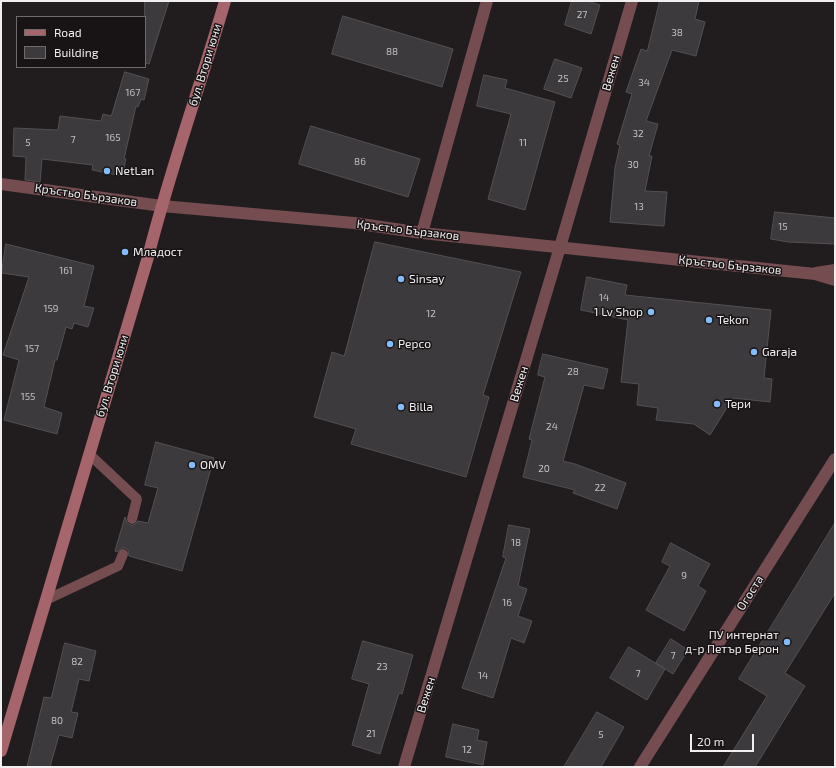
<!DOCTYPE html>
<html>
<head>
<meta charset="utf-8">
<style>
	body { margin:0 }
	#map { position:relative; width:836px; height:768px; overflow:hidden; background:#211d1f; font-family:"Exo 2",sans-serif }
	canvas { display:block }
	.frame { position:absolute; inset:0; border:2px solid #f1eeef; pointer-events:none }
	.legend { position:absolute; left:16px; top:16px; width:130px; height:52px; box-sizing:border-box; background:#181415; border:1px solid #6f6b6c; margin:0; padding:5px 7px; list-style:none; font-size:12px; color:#f1eeef }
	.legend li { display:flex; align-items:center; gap:8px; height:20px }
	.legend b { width:20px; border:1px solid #6f6b6c }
	.scale { position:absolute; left:690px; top:734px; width:64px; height:18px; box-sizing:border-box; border:2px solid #f1eeef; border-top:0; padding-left:5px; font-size:12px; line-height:14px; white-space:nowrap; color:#f1eeef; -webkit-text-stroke:3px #181415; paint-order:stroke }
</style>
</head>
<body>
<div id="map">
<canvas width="836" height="768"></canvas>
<div class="frame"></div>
<ul class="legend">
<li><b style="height:5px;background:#a6646b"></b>Road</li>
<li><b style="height:11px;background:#3d3a3d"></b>Building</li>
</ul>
<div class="scale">20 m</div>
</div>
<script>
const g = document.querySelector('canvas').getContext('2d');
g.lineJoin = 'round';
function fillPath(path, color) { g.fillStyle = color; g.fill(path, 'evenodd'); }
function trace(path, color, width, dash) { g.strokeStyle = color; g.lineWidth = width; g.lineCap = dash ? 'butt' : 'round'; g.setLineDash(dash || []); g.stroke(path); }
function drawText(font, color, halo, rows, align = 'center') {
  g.font = font + ' "Exo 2",sans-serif'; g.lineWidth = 3; g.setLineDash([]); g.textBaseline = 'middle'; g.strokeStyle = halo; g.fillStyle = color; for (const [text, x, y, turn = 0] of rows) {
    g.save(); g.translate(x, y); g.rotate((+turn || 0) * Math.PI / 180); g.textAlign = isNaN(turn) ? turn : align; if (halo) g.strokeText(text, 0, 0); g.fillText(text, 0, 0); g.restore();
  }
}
const building = new Path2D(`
	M145 1H169L149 64 145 63Z
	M572 1H587L600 5 591 34 565 25Z
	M660 1H699L695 19 705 22 696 56 672 50 646 121 658 124 649 156H652L645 191 667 192 664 226 610 222 615 168 620 145 617 144 632 94 626 92 641 49 647 51Z
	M343 16 453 49 442 87 332 54Z
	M555 59 582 68 571 98 544 89Z
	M125 72 149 79 144 100 141 99 138 107 136 106 124 159H126L122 176 92 170 93 165 42 159 40 182 25 180 26 157 13 156 14 128 58 130 60 116 101 121 103 114 111 116Z
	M484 75 507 80 505 88 555 102 525 210 488 199 511 114 477 106Z
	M311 126 420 159 408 197 299 164Z
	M775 212 835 218V244L788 242 771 239Z
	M375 242 521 272 483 395 489 397 466 477 351 444 356 429 314 417 332 352 344 356Z
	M6 244 94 266 84 306 94 308 88 327 74 323 72 329 66 327 57 360H55L44 407 62 413 57 434 4 420 19 360 3 355 29 277 2 273Z
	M587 277 627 285 625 295 771 310 764 378 772 379 770 402 733 398 710 435 694 424 656 420 658 408 637 405 639 384 621 382 628 320 581 310Z
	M543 354 608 369 603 389 584 385 563 461 575 464 626 483 617 509 573 493 575 490 523 477 532 440 529 439 545 377 538 375Z
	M156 442 214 458 182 571 129 556 128 550 125 548H122L117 552 115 551 125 517 127 523 130 525H134L138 521 148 523 158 488 145 485Z
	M835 523V593L785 673 805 686 755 767H723L767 696 739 679Z
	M509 525 530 529 518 586 527 589 518 616 532 621 524 643 511 638 493 698 462 688 506 558 503 557Z
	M671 543 710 564 698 586 706 591 684 631 646 610 670 566 662 562Z
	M671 639 688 650 673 674 656 663Z
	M363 641 413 655 402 694 399 693 380 754 352 745 369 684 352 679Z
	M65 643 96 651 89 681 79 679 71 712 78 713 72 738 59 735 50 767H27L44 697 51 698Z
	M629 647 665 669 647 700 610 678Z
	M597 712 624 727 601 767H564Z
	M453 724 479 730 477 740 487 742 483 765 446 757Z`);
fillPath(building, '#3d3a3d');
trace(building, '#535053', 1);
trace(new Path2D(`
	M89 454 137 499 132 519
	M46 600 118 566 123 554`), '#754c50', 10);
trace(new Path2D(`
	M1 184 162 206 354 223 422 233 815 274 835 280
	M422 233 487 1
	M816 273 835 270
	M404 767 560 247 632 1
	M640 767 835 459`), '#754c50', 12);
trace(new Path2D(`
	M1 751 148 257C170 170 200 87 225 1`), '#a6646b', 12);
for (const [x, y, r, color] of [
	[107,171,4,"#83bcfb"],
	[125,252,4,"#83bcfb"],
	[401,279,4,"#83bcfb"],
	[651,312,4,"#83bcfb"],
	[709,320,4,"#83bcfb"],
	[390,344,4,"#83bcfb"],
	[754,352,4,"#83bcfb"],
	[717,404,4,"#83bcfb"],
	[401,407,4,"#83bcfb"],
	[192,465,4,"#83bcfb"],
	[787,642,4,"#83bcfb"]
]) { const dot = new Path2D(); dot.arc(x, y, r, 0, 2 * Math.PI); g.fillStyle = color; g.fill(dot); trace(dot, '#181415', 1.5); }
drawText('10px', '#c4c1c2', null, [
	["27",582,15],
	["38",677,33],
	["88",392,52],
	["25",563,79],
	["34",644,83],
	["167",133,93],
	["32",638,134],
	["165",113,138],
	["7",73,140],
	["5",28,143],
	["11",523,143],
	["86",360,162],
	["30",633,165],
	["13",639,207],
	["15",783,227],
	["161",66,271],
	["14",604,298],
	["159",51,309],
	["12",431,314],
	["157",32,349],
	["28",573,372],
	["155",28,397],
	["24",552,427],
	["20",544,469],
	["22",600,488],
	["18",516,543],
	["9",684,576],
	["16",507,603],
	["7",673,656],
	["82",77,662],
	["23",382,667],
	["7",638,674],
	["14",483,676],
	["80",57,721],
	["21",371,734],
	["5",601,735],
	["12",467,750]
]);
drawText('12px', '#f1eeef', '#181415', [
	["бул. Втори юни",205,65,-73],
	["Вежен",611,73,-74],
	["Кръстьо Бързаков",86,195,8],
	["Кръстьо Бързаков",408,230,7],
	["Кръстьо Бързаков",730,265,6],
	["бул. Втори юни",112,376,-73],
	["Вежен",519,384,-73],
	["Огоста",750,593,-58],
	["Вежен",426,695,-73]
]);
drawText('12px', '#f1eeef', '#181415', [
	["NetLan",115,171],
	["Младост",133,252],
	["Sinsay",409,279],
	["1 Lv Shop",643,312,"right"],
	["Tekon",717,320],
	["Pepco",398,344],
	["Garaja",762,352],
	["Тери",725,404],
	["Billa",409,407],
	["OMV",200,465],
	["ПУ интернат",779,635,"right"],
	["д-р Петър Берон",779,649,"right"]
], 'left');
</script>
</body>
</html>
